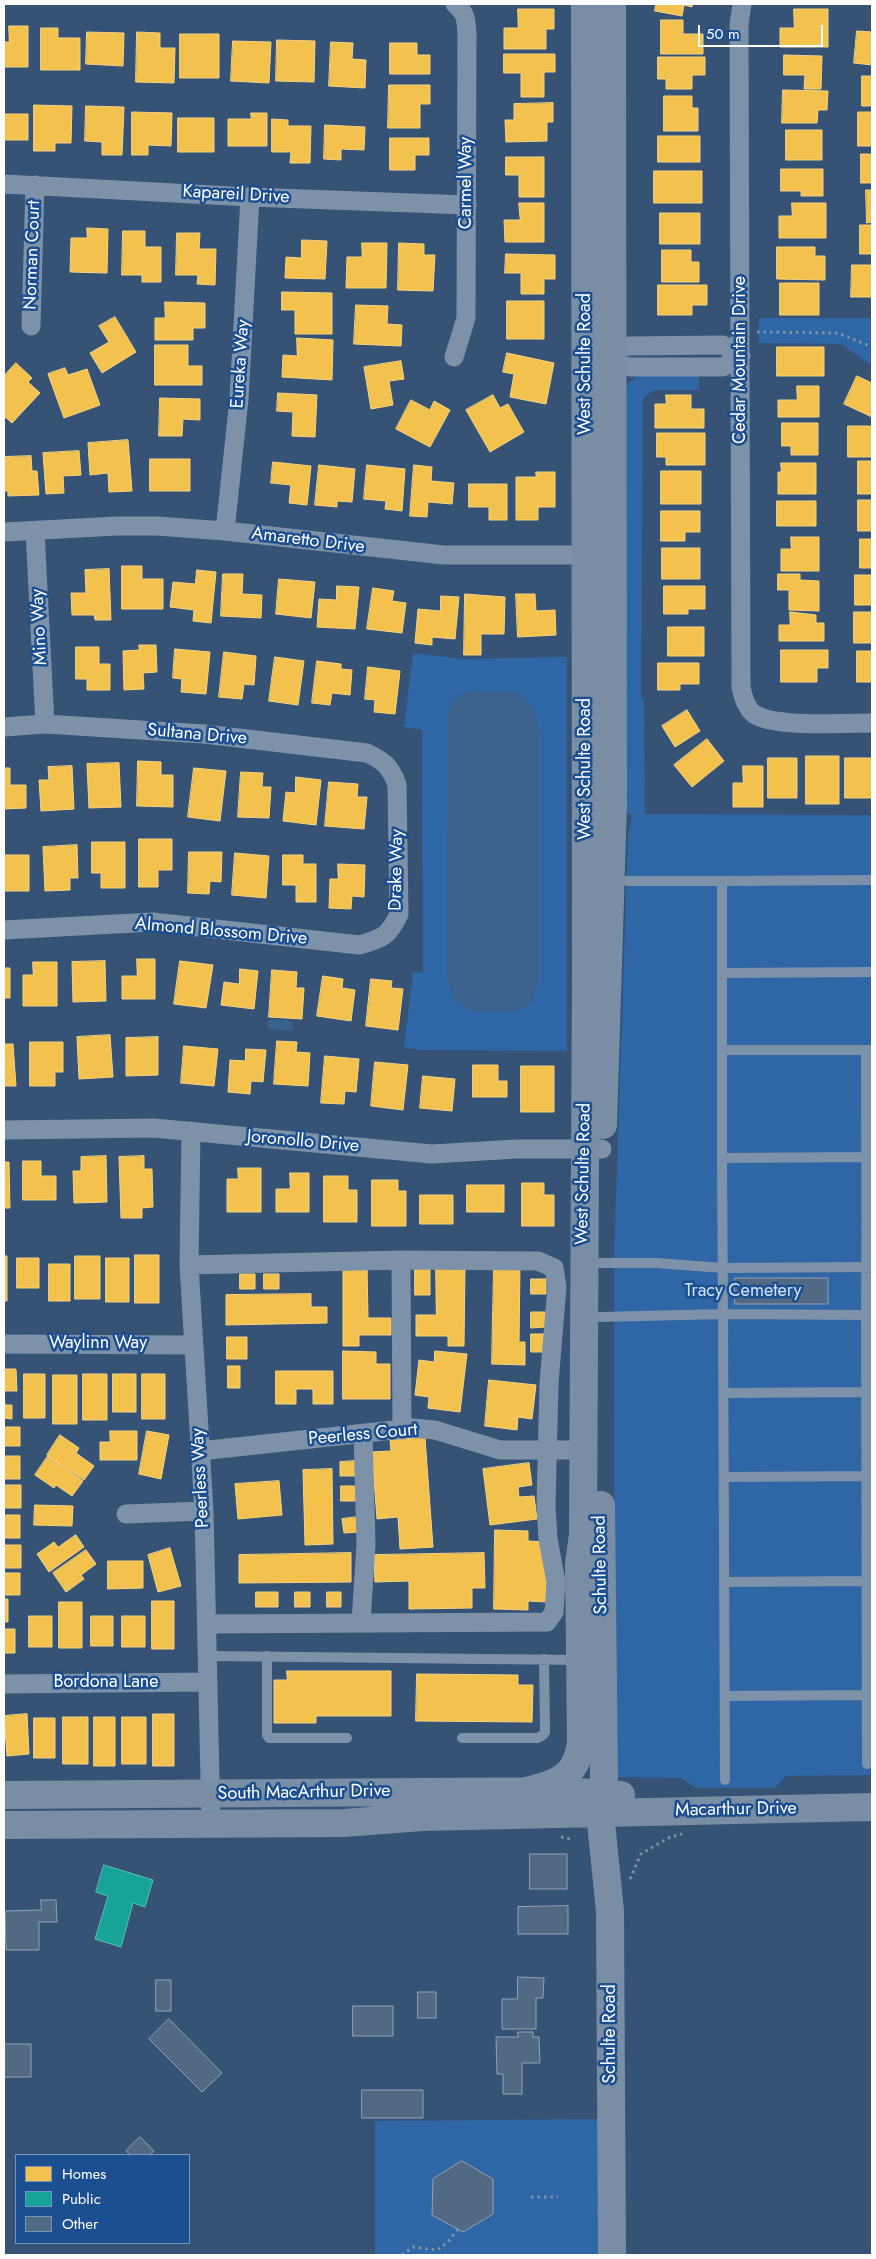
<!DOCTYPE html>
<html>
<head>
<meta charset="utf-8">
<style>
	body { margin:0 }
	#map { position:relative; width:876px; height:2259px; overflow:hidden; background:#365274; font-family:Jost,sans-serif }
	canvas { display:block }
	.frame { position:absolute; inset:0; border:5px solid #fff; pointer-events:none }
	.legend { position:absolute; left:15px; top:2154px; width:175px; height:90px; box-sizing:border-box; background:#1b4f8f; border:1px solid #7695bc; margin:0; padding:6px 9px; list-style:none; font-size:15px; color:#fff }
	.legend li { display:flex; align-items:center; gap:10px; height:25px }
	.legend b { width:25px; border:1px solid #7695bc }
	.scale { position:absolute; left:698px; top:25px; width:125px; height:22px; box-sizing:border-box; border:2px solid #fff; border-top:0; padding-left:6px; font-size:15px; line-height:18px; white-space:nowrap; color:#fff; -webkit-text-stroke:4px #1b4f8f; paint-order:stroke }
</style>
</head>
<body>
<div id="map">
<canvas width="876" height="2259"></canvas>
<div class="frame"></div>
<ul class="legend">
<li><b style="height:14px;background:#f2c14e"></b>Homes</li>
<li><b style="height:14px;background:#17a398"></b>Public</li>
<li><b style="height:14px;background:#526984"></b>Other</li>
</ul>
<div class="scale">50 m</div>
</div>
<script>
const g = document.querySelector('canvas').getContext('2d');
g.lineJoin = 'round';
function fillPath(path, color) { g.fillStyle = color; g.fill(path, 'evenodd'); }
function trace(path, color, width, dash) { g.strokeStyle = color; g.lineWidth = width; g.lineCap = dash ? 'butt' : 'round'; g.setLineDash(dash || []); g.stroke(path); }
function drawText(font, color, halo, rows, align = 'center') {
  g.font = font + ' Jost,sans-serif'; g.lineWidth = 5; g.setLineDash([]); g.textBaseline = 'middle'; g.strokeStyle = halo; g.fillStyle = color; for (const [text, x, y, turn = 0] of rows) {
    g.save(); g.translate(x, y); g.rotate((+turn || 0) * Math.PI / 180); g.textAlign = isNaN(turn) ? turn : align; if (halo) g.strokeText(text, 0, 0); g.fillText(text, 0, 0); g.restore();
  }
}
fillPath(new Path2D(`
	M759 318H872V366L841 344 759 343Z
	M699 374V390H653L643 399 641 698 644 699 645 814 872 815V1775L786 1776 775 1788H696L682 1778 617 1777 615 1770 614 1258 628 836 632 815 624 812 626 386 636 376Z
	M413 653 463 659 567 657V1051L419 1050 404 1048 413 972 423 973 422 730 404 727Z
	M604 2119V2255H375V2121Z`), '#2f66a5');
fillPath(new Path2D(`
	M468 691 517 692 533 709 539 730V980L532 1001 518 1011H470L454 1000 447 977 448 710 455 698Z
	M272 1019 288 1020 293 1024V1029L289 1031 269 1029 267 1022Z`), '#3b618d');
const homes = new Path2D(`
	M656 4H692V7L684 5 682 16 655 11Z
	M518 9H554V29H546V49H504V28H518Z
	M794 9H828V47H780V28H794Z
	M661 20H683V34H703V54H661Z
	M9 26H28V67H4V42H9Z
	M41 28H58V38H80V70H41Z
	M857 31 872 32V65L854 63Z
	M87 32 124 33 123 66 86 64Z
	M137 32 160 33V48H175L174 83 136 82Z
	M180 34H219V78H180Z
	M277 40 315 41 314 82 276 81Z
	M233 41 271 42 269 83 231 81Z
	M331 42 353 43 352 59 366 60 365 88 329 86Z
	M390 43H417V55H430V74H390Z
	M504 54H555V72H544V97H521V73H504Z
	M784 55 822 56 821 89H804L805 75H784Z
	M658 57H705V75H692V89H666V79H658Z
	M862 76H872V106H862Z
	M389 85H430V104H420V128H388Z
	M783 90 828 91 827 110H818L817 123H782Z
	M664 96H692V108H698V131H664Z
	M553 103V122H547V141L506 142 505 120H514V104Z
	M34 105 72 106 71 143H55V151H34Z
	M86 106 124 107 122 155H102V142L85 141Z
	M132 112 172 113 171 146 148 145V155H132Z
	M858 112H872V146H858Z
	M251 113H267V146H228V119H251Z
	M4 114H28V140H4Z
	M178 118H214V152H178Z
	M272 119 288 120V126H311L310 163H290L291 152H272Z
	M325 125 365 127 364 150 341 149V160L324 159Z
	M786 130H822V160H786Z
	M658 136H700V162H658Z
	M390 138H429V155H415V170H390Z
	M861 154H872V183H861Z
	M506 157H544V197H519V175H506Z
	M781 169H823V196H801V191H781Z
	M654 171H702V203H654Z
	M866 190H872V222L867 223Z
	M519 203H544V242H505L504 220H520Z
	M792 203H826V238H779V216H792Z
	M660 213H700V244H660Z
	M860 225H872V254H860Z
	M87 228 108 229 107 273 70 272 71 238H87Z
	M123 231H145V247H161V282H142V275H122Z
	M177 233H200L199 249H216L215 285 197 284 198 275H176Z
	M302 240 327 241 325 279 285 278 286 257 301 258Z
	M362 243H387L386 288H346L347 257H362Z
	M399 243 424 244V255H435L433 291 398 290Z
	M777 247H815V256H825V280L777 279Z
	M662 250H691V262H699V282H662Z
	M506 254 555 255V279H544V294H521V273H505Z
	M852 265H872V297H851Z
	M780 283H819V315H780Z
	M658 285H707V305H692V315H658Z
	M282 292 332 293V334H295V310H282Z
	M507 301H544V339H507Z
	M165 302 205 303V328H193V340H155V318H165Z
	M356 305 388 306 387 324 402 325 401 346 354 344Z
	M115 317 136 352 102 373 90 353 109 342 99 326Z
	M297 338 333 340 332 380 282 377 283 355 297 356Z
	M155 345H188V366H202V385H155Z
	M777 347H824V376H777Z
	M507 353 554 363 546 404 510 397 514 374 503 372Z
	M401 361 404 379 389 381 393 405 371 409 364 367Z
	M16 363 32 378 28 382 40 393 12 423 4 416V376Z
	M65 368 68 375 87 369 100 405 64 418 48 374Z
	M857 376 872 383V417L844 404Z
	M797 386H819V417H778V400H797Z
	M278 393 317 395 315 437 292 436 293 412 277 411Z
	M493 395 500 408 508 404 524 432 490 452 466 410Z
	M666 395H691V409H704V428H655V404H666Z
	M160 398 200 399V420L183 419 182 436H159Z
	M411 400 430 410 434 401 450 410 430 447 396 429Z
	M782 423H818V455H791V446H782Z
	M848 426H872V457H848Z
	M657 433H705V465H666V457H657Z
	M128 440 132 491 109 492 108 473 90 475 88 443Z
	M79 451 81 475 63 476 64 493 46 494 43 453Z
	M31 456 32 471H37L39 495 8 496V491H4V457Z
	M150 459H190V491H150Z
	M858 461H872V494H858Z
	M273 462 311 466 307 505 289 503 291 485 271 483Z
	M781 463H816V494H778V472H781Z
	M319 465 355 469 352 502 337 501V507L315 505Z
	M367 465 405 469 402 511 385 509 386 501 364 499Z
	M414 465 432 467 431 481 454 483 452 504 428 502 427 517 410 516Z
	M661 471H701V504H661Z
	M536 472H555V507H538V520H516V477H536Z
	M469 484H507V520H489V507H469Z
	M858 500H872V531H858Z
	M777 501H816V526H777Z
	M661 511H700V532H685V541H661Z
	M791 537H819V571H781V549H791Z
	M860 539H872V568H860Z
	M662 548H700V579H662Z
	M122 566H142V579H163V609H122Z
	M109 569 111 620H95L94 615H72L71 593H86L85 570Z
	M197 570 216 572 211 623 193 621 194 610 170 607 173 582 195 584Z
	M223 574H243L242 594 262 595 261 618 221 616Z
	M778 574H800V580L819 581V611L789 610V590H778Z
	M855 575H872V605H855Z
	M279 579 315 582 311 618 276 614Z
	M337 586 359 587 355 629 317 627 319 599 336 600Z
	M664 586H705V609H688V614H664Z
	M373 588 394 591 392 601 406 603 402 633 367 629Z
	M465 594 505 597 504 634H481V655H464Z
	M516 594H535L536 611 555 610 556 635 518 637Z
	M441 596 459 597 455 639 432 637V645L415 643 418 609 440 611Z
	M790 612 816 615V623H824V641H779V625H790Z
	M854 612H872V643H854Z
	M668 627H704V656H668Z
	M139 645H156L157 672 143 673 144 689 124 690 123 651 139 650Z
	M76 647H99V664H110V690H87V679H76Z
	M175 649 210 652 206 694 181 692 182 679 173 678Z
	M781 650H828V668H817V682H781Z
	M857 651H872V682H857Z
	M224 652 256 656 254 685 244 684 242 699 219 697Z
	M275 657 304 661 298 705 269 701Z
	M317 661 341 664V669L352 670 350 695 332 693 330 705 312 703Z
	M658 663H699V684H680V690H658Z
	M368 667 400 671 395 714 374 712 375 700 365 699Z
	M687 710 700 731 675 747 662 726Z
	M707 739 724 761 692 787 674 765Z
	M806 756H839V804H806Z
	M768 758H797V798H768Z
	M845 758H872V798H845Z
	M138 761 161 762V775H173V807L137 806Z
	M119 763 121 807 89 808 87 764Z
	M72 766 74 809 41 811 39 780H49L48 767Z
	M743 766H763V807H733V783H743Z
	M4 768H10V785H26V808L4 809Z
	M194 768 226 771 220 821 188 817Z
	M241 772 263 773 262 787H271L269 818 238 817Z
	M296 777 321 780 316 825 283 821 286 792 295 793Z
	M329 782 358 784 357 797H367L364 829 325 826Z
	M139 839H172V870H158V887H139Z
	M92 842H125V888H101V873H92Z
	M77 845 78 878H70V890L45 891 43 847Z
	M189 852H222L221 882 210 881 209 894 188 893Z
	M235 853 269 856 266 898 232 895Z
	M4 855H29V891H4Z
	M283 855H303V864H316V902H296V885H283Z
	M338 864 365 865 364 897 352 896 351 909 329 908 330 879H338Z
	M137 959H155V999H122V976H137Z
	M105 961 106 1001 73 1002 72 962Z
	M180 961 213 965 206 1008 174 1004Z
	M33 962H57V1006H23V975H33Z
	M4 968H10V998H4Z
	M240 969 258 971 254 1009 221 1005 224 982 239 984Z
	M272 970 297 972 296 988H304L302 1019 269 1017Z
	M323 976 343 979 342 988 355 990 351 1021 317 1016Z
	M371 979 392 981 391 988 403 989 398 1030 366 1026Z
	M110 1035 113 1077 79 1079 77 1037Z
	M158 1037V1075L126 1076V1038Z
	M277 1041 297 1042 296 1052 310 1053 308 1086 274 1084Z
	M30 1042H63V1072H55V1086H30Z
	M4 1044H13L16 1086H4Z
	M184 1046 218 1049 214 1086 181 1083Z
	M246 1049 266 1050 263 1082 251 1081 250 1094 228 1092 230 1060 245 1061Z
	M325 1056 359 1059 356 1092 345 1091 344 1104 321 1103Z
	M375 1062 408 1065 403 1110 371 1106Z
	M473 1065H498V1081H507V1097H473Z
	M521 1066H554V1112H521Z
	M423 1076 455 1079 452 1111 420 1108Z
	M106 1156 107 1202 74 1203 73 1171H81V1157Z
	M144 1156V1169H152L153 1207 142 1208V1218H121L119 1157Z
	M23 1161H41V1176H56V1200H23Z
	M4 1162H9L10 1208H4Z
	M238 1168H261V1212H227V1179H238Z
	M290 1173H309V1212H276V1189H290Z
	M324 1176H348V1190H357V1222H324Z
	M372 1180H398V1191H406V1226H372Z
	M522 1183H544V1195H554V1226H522Z
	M467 1185H504V1212H467Z
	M420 1195H453V1224H420Z
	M135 1255H159V1303H135Z
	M4 1256H7V1301H4Z
	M75 1256H100V1299H75Z
	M17 1258H39V1288H17Z
	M106 1258H129V1302H106Z
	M49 1264H70V1301H49Z
	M436 1265H465L464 1346H448V1336H416V1315H436Z
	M494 1265H520L519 1342H525V1365L492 1364Z
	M367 1266 368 1318H391V1335H359V1346H343V1267Z
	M415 1269H430V1295H415Z
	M240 1274H255V1289H240Z
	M264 1274H279V1289H264Z
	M531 1279H546V1294H531Z
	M311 1294V1307H327V1323L226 1325V1295Z
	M531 1312H546V1327L531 1328Z
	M531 1334H546V1352H531Z
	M227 1337H247V1359H227Z
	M343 1351 376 1352V1364H390V1399H343Z
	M435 1351 467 1354 460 1412 428 1408 429 1397 415 1395 419 1360 434 1362Z
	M228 1366H240V1388H228Z
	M4 1369H16L17 1391H4Z
	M276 1371H333V1404H313V1389H296V1404H276Z
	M24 1374H45V1418H24Z
	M83 1374H107V1420H83Z
	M113 1374H136V1412H113Z
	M142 1374H165V1419H142Z
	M53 1375H77V1424H53Z
	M489 1380 536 1385 532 1419 518 1417 517 1430 485 1426Z
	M4 1394 5 1405H12V1419L4 1418Z
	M4 1427H20V1446H4Z
	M110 1431H137V1460H100V1442H110Z
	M147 1431 169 1435 161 1479 139 1474Z
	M60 1435 79 1448 76 1453 94 1466 84 1480 47 1455Z
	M425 1438 433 1547 400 1549 398 1517 377 1519 372 1452 391 1451 390 1440Z
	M4 1456H20V1479H4Z
	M48 1456 83 1481 72 1496 56 1485 54 1488 35 1475Z
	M355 1461V1476H340V1462Z
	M529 1463 532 1485 518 1487 519 1497 534 1496 537 1519 490 1525 483 1469Z
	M332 1469 333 1544 305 1545 303 1470Z
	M279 1481 282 1515 238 1519 235 1484Z
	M4 1485H21V1508H4Z
	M341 1486H356V1501H341Z
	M35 1505 73 1506 72 1526 34 1525Z
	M4 1515H20V1538H4Z
	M358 1517 359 1532 344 1533 342 1519Z
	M495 1530 528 1531V1541L547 1542 546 1602 528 1601V1610L494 1609Z
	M76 1535 84 1547 49 1572 37 1554 54 1542 58 1547Z
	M4 1545H21V1568H4Z
	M170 1548 181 1586 158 1592 148 1555Z
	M86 1550 96 1564 81 1575 84 1579 66 1592 53 1573Z
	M351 1553V1582L239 1583V1555Z
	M484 1553 485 1588H472V1608L409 1609V1581L375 1582 374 1555Z
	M108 1561H143V1588L108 1589Z
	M4 1573H20V1595H4Z
	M256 1592H278V1607H256Z
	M295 1592H310V1607H295Z
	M327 1592H341V1607H327Z
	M4 1599H8V1622H4Z
	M152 1601H174V1649H152Z
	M59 1602H82V1648H59Z
	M29 1616H52V1647H29Z
	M91 1616H113V1646H91Z
	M122 1616H145V1647H122Z
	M4 1629H15V1653H4Z
	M287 1671H391V1716H316V1723H274V1680H287Z
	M417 1674 518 1675V1685H533L532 1722 416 1721Z
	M27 1714 29 1754 7 1756 4 1716Z
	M153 1714H174V1766H153Z
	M63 1717H88V1764H63Z
	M94 1717H115V1766H94Z
	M122 1717H146V1764H122Z
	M34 1718H55V1758H34Z`);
fillPath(homes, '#f2c14e');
trace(homes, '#f6d483', 1);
const public = new Path2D(`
	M104 1865 153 1880 145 1907 133 1903 121 1947 95 1939 108 1896 96 1892Z`);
fillPath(public, '#17a398');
trace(public, '#5dbfb7', 1);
const building = new Path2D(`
	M735 1278H828V1304H735Z
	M530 1854H567V1889H530Z
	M41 1900H56L57 1922H39V1950H6L5 1911 41 1910Z
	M568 1906V1934H518V1907Z
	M518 1977 544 1978 543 1998H536V2029H502V1999H517Z
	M156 1980H171V2011H156Z
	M418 1992H436V2018H418Z
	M353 2006H393V2036H353Z
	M169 2019 222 2073 202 2092 149 2039Z
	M518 2032H533V2037H539L540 2063H522V2094H503V2074H497L496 2037H518Z
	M5 2044H31V2077H5Z
	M362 2090H423V2118H362Z
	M140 2137 154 2151 150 2155H130L126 2151Z
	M462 2161 493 2179V2214L463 2232 432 2215 433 2179Z`);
fillPath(building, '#526984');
trace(building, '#92a2b6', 1);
trace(new Path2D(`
	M757 332 838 333 872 347
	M561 1837 570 1839
	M630 1879 641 1854 670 1837 682 1834
	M531 2197H558
	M402 2255 413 2247 437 2250 448 2242 458 2229`), '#7d92a8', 3, [2.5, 4]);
trace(new Path2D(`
	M627 881H722
	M722 973 872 972
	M722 1050H871
	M866 1050C866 1138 867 1226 866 1315L723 1314 722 1158 866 1157H872
	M722 1158V881L872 880
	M600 1263H656L723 1268 872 1267
	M600 1317 723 1314 725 1780
	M724 1393 866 1392
	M724 1477 871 1476
	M724 1582 866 1581
	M208 1656 579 1660
	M267 1656V1735L269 1738H347
	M725 1696 867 1695
	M462 1738H538L543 1735 545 1732 544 1659
	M867 1764 866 1315H871`), '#7d92a8', 10);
trace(new Path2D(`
	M742 4 739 25 741 687C743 697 746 708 754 714 775 728 845 723 872 723
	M4 184 250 197 467 205
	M31 326 35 185
	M723 345 741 356 723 367H632L612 365 586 358 612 348 631 346Z
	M454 357 466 318 467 33C466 20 466 12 455 4
	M35 531 45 724
	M225 531 239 399 250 197
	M4 532 117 526H157L225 531 444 555H596
	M4 727 45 724 204 734 367 753C384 761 391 767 397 785L399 914C389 936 382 939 359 945L153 922 4 930
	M4 1130 154 1128 432 1154 517 1149H602
	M191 1131 189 1265 204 1511 211 1824
	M401 1260 402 1428
	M189 1265 401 1260 538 1261 554 1268 557 1287 549 1383 546 1506 548 1539 556 1582 554 1612 547 1622 207 1624
	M4 1344 193 1345
	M200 1451 412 1428 435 1430 500 1450H583
	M126 1514 204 1511
	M361 1622 366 1544 363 1434
	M4 1684 207 1682`), '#7d92a8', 19);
trace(new Path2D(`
	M603 1125 613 803 612 4
	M526 1791C557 1784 577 1777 581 1742L579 1564 583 1534 586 970 585 4
	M4 1795 562 1791 621 1795
	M596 1797 600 1813 610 1911 612 2255
	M600 1813 604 1777 601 1505
	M4 1825 344 1823 422 1817 872 1807`), '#798da4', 28);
drawText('18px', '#fff', '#1b4f8f', [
	["Carmel Way",467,183,-90],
	["Kapareil Drive",236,195,3],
	["Norman Court",33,255,-88],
	["Cedar Mountain Drive",741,360,-90],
	["Eureka Way",241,364,-86],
	["West Schulte Road",586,364,-90],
	["Amaretto Drive",308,541,7],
	["Mino Way",40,627,-93],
	["Sultana Drive",197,735,5],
	["West Schulte Road",586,769,-90],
	["Drake Way",397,870,-89],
	["Almond Blossom Drive",221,932,5],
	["Joronollo Drive",303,1142,5],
	["West Schulte Road",584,1174,-89],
	["Waylinn Way",98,1344],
	["Peerless Court",363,1435,-5],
	["Peerless Way",201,1478,-93],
	["Schulte Road",601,1565,-91],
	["Bordona Lane",106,1683],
	["South MacArthur Drive",304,1793,-1],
	["Macarthur Drive",736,1810,-1],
	["Schulte Road",611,2034,-90]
]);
drawText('18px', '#cfe3fa', '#1b4f8f', [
	["Tracy Cemetery",743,1292]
]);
</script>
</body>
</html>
